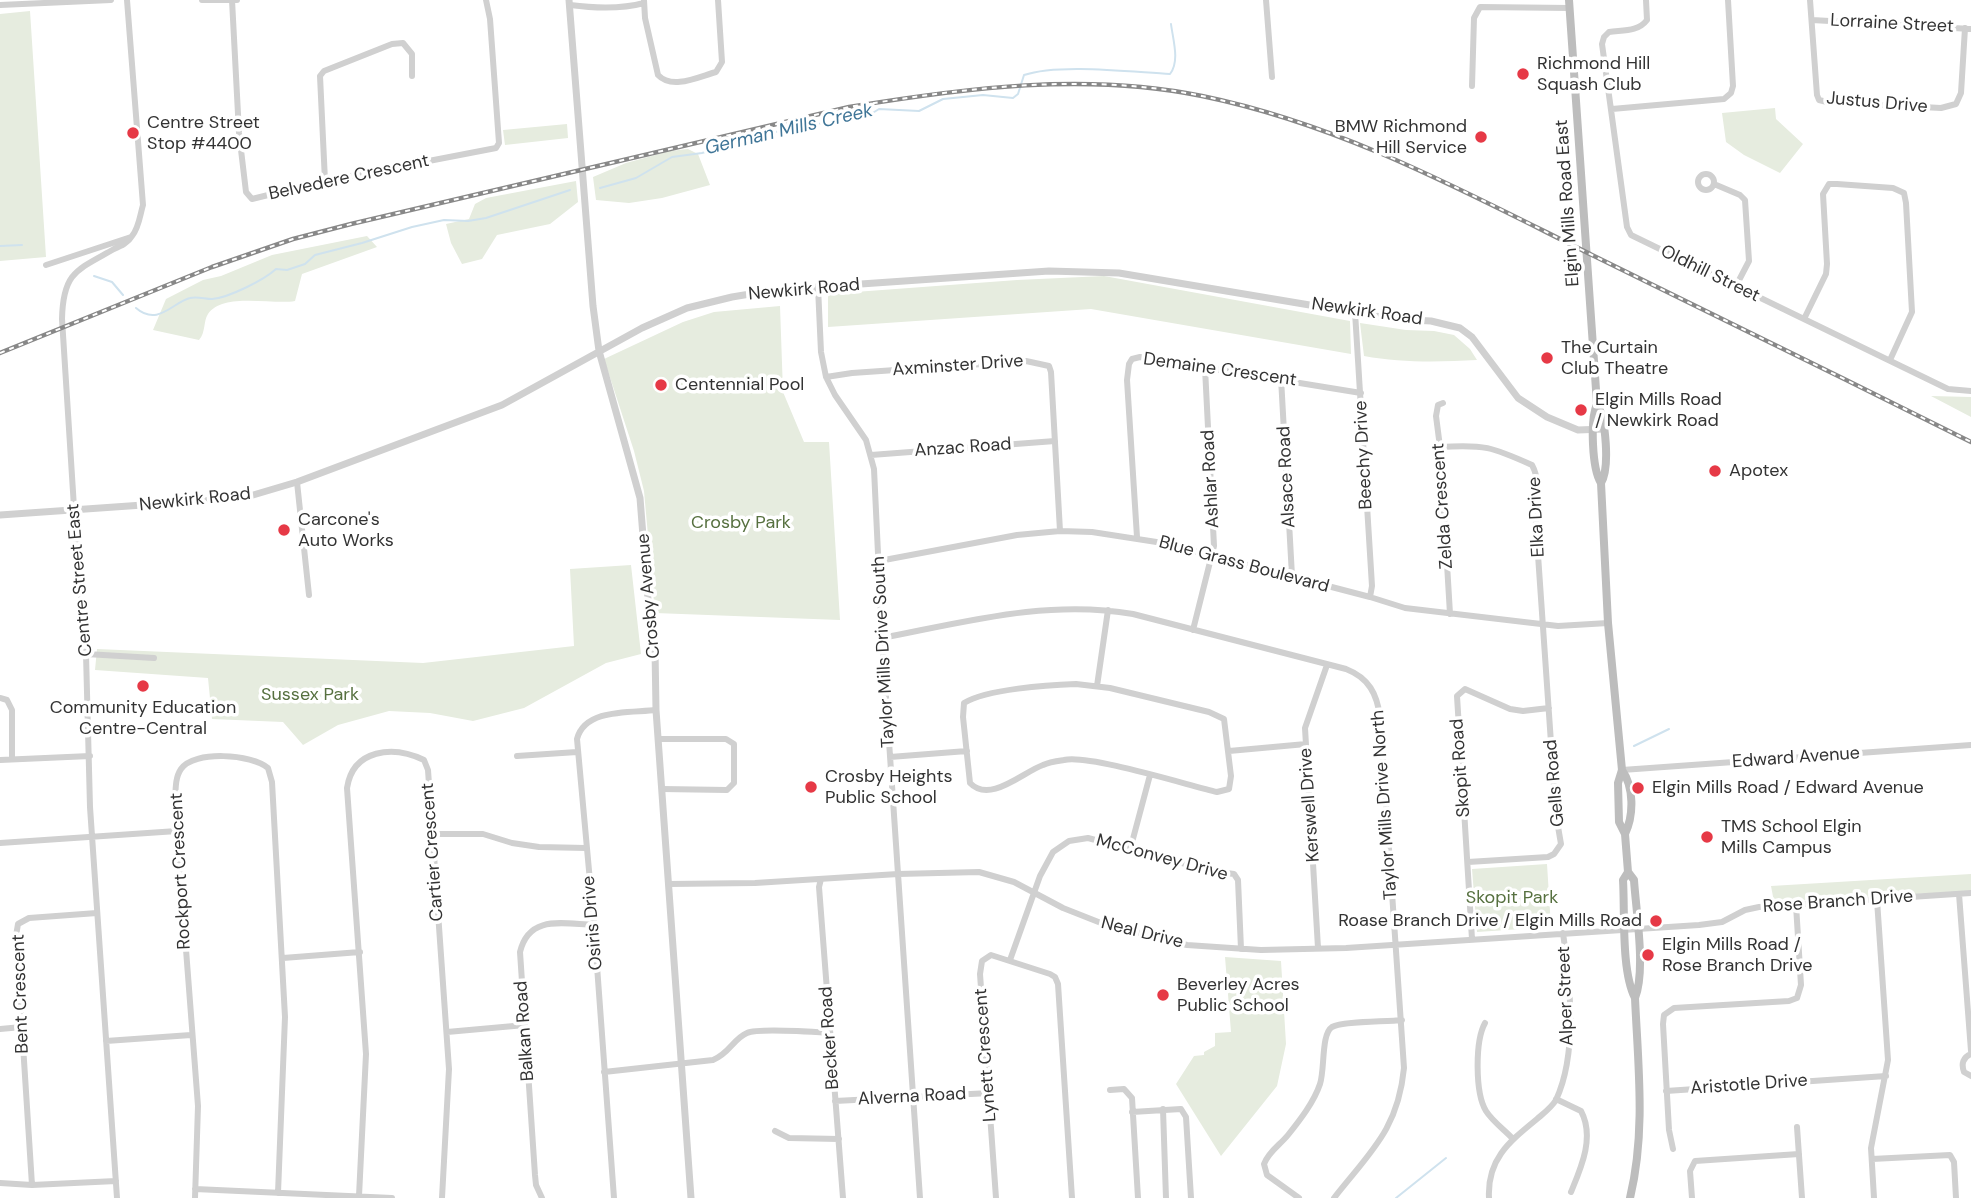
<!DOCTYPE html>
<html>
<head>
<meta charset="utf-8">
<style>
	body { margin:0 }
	canvas { display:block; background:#fff }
</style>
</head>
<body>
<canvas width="1971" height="1198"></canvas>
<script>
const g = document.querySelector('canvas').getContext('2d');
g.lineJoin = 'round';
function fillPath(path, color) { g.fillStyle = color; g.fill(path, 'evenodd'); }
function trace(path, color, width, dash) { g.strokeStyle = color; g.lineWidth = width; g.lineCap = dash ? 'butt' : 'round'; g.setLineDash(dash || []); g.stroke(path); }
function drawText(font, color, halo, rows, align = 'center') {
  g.font = font + ' "DM Sans",sans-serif'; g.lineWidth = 7; g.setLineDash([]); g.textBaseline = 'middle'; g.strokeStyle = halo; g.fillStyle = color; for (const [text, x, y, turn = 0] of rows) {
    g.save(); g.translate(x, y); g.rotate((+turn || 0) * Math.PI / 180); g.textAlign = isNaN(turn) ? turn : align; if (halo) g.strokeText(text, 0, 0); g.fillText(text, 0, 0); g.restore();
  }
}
fillPath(new Path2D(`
	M30 11 46 257 0 261V14Z
	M1775 108 1776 119 1803 144 1780 173 1744 155 1726 142 1722 113Z
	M567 124 568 138 505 145 503 130Z
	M688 149 698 154 710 185 662 198 629 203 596 200 593 177 626 163 670 151Z
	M576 181 578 202 550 224 497 235 482 259 462 264 451 243 446 224 469 219 475 204 486 198Z
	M367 236 377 247 302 274 295 301C273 305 223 292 208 314 203 322 206 332 199 340L153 330 166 299 203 280 221 276 272 255Z
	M1104 276 1350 321 1351 354 1091 309 828 327V294L1017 280Z
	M780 306 783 392 804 442H829L840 620 655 613 644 491 634 451 604 359 683 322 714 312Z
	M1360 323 1406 330 1434 331 1454 335 1470 349 1477 360C1440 362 1401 363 1364 356Z
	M1931 396 1971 397V417Z
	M631 565 641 654 606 663 524 708 473 721 430 713 389 711 338 725 303 745 283 722 212 719 208 678 95 670 97 649 423 663 574 646 570 569Z
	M1547 864 1551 927 1477 932 1472 869Z
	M1971 874V891L1774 902 1771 886Z
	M1225 957 1281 961 1286 1044 1277 1086 1221 1156 1176 1084 1194 1056 1204 1055V1052L1215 1046V1033L1231 1032Z`), '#e6ecdf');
trace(new Path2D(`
	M600 188 636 178 672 157 702 153 808 123 827 124 871 114 879 109 919 111 943 99 983 95 1013 98 1018 94 1024 75C1059 63 1132 72 1170 74 1180 61 1173 40 1171 24
	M0 246 22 245
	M94 276 112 282 123 295
	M136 308C158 327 173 302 190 298 197 296 205 299 212 299 228 298 264 280 276 269L287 270 305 264 315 255 362 243 412 227 444 220 468 221 486 218 570 190
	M1634 746 1669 729
	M1396 1198 1446 1158`), '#cfe2ee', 2);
trace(new Path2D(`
	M202 0H237
	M232 0 239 133 246 192 252 199 325 181 496 148 499 143 490 19 486 0
	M644 0 645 18 658 75C672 90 698 77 716 72L722 62 718 0
	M1266 0 1272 77
	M1646 0 1647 20C1638 32 1623 30 1609 32L1604 37 1602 44 1627 227 1631 235 1948 389 1971 391
	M1810 0 1817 95 1819 100 1827 102 1941 108 1956 104 1961 93 1965 28
	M0 5 111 0
	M570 5C593 8 622 9 644 3
	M1812 20 1971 29
	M1472 86 1474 18 1480 7 1570 8
	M1612 109 1724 99 1731 93 1733 86 1728 0
	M1698 182a8 8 0 1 1 16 0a8 8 0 1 1-16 0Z
	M325 181 320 76 324 71 392 44 403 43 412 54V76
	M1714 184 1740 195 1745 200 1749 261 1736 286
	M46 265 131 237
	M818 287 821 352 826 377 835 395 866 440 874 469 882 638 920 1198
	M1355 312 1372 586 1370 597
	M1804 319 1826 274 1827 264 1823 194 1829 184H1837L1893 188 1904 193 1906 203 1912 312 1890 360
	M826 377 852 373 1026 361 1049 366 1051 372 1060 531
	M1281 378 1292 576
	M1443 403 1438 405 1436 416 1440 447 1450 614
	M1440 447C1484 444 1492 447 1532 465 1542 483 1535 506 1536 526L1556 815 1561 844 1554 854 1548 857 1468 862
	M871 455 1055 441
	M297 482 309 595
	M1137 537 1127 380 1129 364 1132 359 1140 357 1361 393
	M879 561 1017 535 1060 531 1092 532 1163 543 1370 597 1405 608 1558 626 1608 623
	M1193 630 1214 546 1205 368
	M882 638C965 622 1048 599 1133 614L1346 669C1369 678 1377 694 1380 717L1404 1068C1398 1130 1370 1152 1334 1198
	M86 654 154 658
	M1076 684 1110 688 1209 712 1224 719 1231 776 1229 789 1217 792C1187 785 1088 754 1064 760 1057 761 1049 762 1043 765 1023 772 990 804 970 783L963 717 964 703C987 689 1048 685 1076 684Z
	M1097 686 1108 610
	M0 698 7 700 12 710V759
	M659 739H726L734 744V783L727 790 662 789
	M1229 751 1306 744
	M517 756 577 752
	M890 757 967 751
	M0 760 90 756
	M1622 770 1971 745
	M432 834H483L512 843 539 847 586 848
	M0 843 177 831
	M1130 850 1150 775
	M821 879 819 887 843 1198
	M669 884 755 883 898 874 979 872 1014 882 1063 908 1101 923 1187 945 1261 950 1346 948 1699 925 1722 922 1745 910 1759 907 1971 893
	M1959 894 1971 1051
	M1472 939 1457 696 1465 689 1510 709 1523 711 1549 708
	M1318 948 1305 728 1327 665
	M283 958 360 952
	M1010 960 1040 876 1053 852 1069 841 1088 838 1212 871 1234 874 1238 880 1241 949
	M1485 1023C1475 1041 1475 1093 1486 1111 1493 1122 1505 1130 1513 1139
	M0 1029 22 1027
	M447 1032 525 1025
	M106 1041 191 1035
	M1971 1054C1963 1057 1961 1064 1964 1072L1971 1076
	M604 1072 713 1060C730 1053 733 1039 747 1033 758 1028 815 1032 830 1033
	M1110 1090 1124 1089 1132 1098 1138 1198
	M1666 1091 1886 1076
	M1556 1099 1581 1111C1595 1137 1581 1168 1571 1192
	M835 1101 990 1093
	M1163 1109 1166 1198
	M1132 1112 1181 1109 1186 1117 1191 1198
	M1797 1127 1802 1198
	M775 1131 789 1138 839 1139
	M1673 1149 1669 1130 1663 1024 1664 1015 1674 1008 1789 1001 1797 998 1801 985 1796 905
	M1872 1159 1950 1155 1954 1162 1956 1198
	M0 1183 32 1185 116 1181
	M32 1185 16 936 18 924 29 918 97 913
	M195 1189 392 1198
	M359 1196 366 1054 347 788C353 749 393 745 424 760L428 770 449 1069 442 1198
	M117 1198 90 807 86 654 75 523 62 319C63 272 77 270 114 249 121 246 128 243 132 236 139 228 140 215 143 205L127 0
	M195 1198 198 1106 175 806C176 794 174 779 181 769 194 750 252 754 268 768L272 782 285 1017 278 1193
	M542 1198 536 1185 535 1175 520 952C529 914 564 924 594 925
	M614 1198 594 925 577 739C585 708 631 713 656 710
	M996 1198 980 974 982 961 991 955 1050 974 1055 977 1058 984 1072 1198
	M1299 1198 1267 1175 1264 1164C1269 1151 1280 1145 1288 1135 1300 1120 1314 1102 1320 1084 1325 1069 1321 1034 1332 1027 1343 1021 1386 1022 1402 1020
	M1489 1198C1487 1159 1509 1142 1537 1119 1544 1113 1551 1108 1556 1100 1578 1053 1570 983 1563 933
	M1692 1198 1690 1171 1695 1161 1799 1154
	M1874 1198 1871 1148 1888 1060 1877 900`), '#d0d0d0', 6);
trace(new Path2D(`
	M569 0 593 306 599 351 640 498 649 612 655 649 656 710 691 1198
	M0 515 243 498 297 482 502 405 642 328 687 308 732 297 774 290 1049 271 1119 273 1393 319 1431 321 1460 328 1472 337 1518 398 1547 417 1578 430 1604 429`), '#d0d0d0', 7);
trace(new Path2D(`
	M1569 0 1597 404C1606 419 1610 468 1601 483
	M1597 404C1590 420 1592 469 1601 483L1608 623 1622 770 1618 783 1619 822 1625 834 1628 872 1623 880C1625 912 1621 971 1635 998 1638 1065 1646 1132 1630 1198
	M1622 770C1634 787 1634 815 1625 834
	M1628 872 1634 880C1636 911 1646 971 1635 998`), '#bdbdbd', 8);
const rail = new Path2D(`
	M0 353 212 267 293 239 351 224 849 107C965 88 1086 72 1202 96 1343 125 1465 192 1592 255 1718 317 1845 379 1971 442`);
trace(rail, '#888', 4.5);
trace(rail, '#fff', 2, [5]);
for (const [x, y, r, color] of [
	[1523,74,7,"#e63946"],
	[133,133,7,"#e63946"],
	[1481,137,7,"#e63946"],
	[1547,358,7,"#e63946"],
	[661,385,7,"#e63946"],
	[1581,410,7,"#e63946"],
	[1715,471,7,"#e63946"],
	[284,530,7,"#e63946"],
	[143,686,7,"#e63946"],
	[811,787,7,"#e63946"],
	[1638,788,7,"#e63946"],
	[1707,837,7,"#e63946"],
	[1656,921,7,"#e63946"],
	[1648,955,7,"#e63946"],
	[1163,995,7,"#e63946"]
]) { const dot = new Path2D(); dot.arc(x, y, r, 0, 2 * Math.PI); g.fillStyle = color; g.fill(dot); trace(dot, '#fff', 2.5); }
drawText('18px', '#333', '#fff', [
	["Lorraine Street",1892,24,3],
	["Justus Drive",1877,103,5],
	["Belvedere Crescent",349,178,-12],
	["Elgin Mills Road East",1568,203,-94],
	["Oldhill Street",1710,274,26],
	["Newkirk Road",804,290,-5],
	["Newkirk Road",1367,312,8],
	["Axminster Drive",958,366,-4],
	["Demaine Crescent",1220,370,8],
	["Anzac Road",963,448,-4],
	["Beechy Drive",1364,455,-93],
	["Alsace Road",1287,477,-93],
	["Ashlar Road",1211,479,-93],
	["Newkirk Road",195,500,-6],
	["Zelda Crescent",1443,506,-94],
	["Elka Drive",1537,517,-93],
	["Blue Grass Boulevard",1244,565,15],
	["Centre Street East",80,580,-95],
	["Crosby Avenue",649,596,-95],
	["Taylor Mills Drive South",884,652,-93],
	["Edward Avenue",1796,758,-4],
	["Skopit Road",1461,768,-94],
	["Gells Road",1555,783,-95],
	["Kerswell Drive",1310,805,-94],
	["Taylor Mills Drive North",1385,805,-94],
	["Cartier Crescent",433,852,-94],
	["McConvey Drive",1162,858,15],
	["Rockport Crescent",181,871,-93],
	["Rose Branch Drive",1838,902,-4],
	["Osiris Drive",593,923,-95],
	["Neal Drive",1142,933,14],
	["Bent Crescent",21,994,-92],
	["Alper Street",1566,996,-92],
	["Balkan Road",525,1031,-94],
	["Becker Road",830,1038,-94],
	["Lynett Crescent",986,1055,-94],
	["Aristotle Drive",1749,1085,-4],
	["Alverna Road",912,1097,-3]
]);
drawText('18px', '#333', '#fff', [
	["Richmond Hill",1537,64],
	["Squash Club",1537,85],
	["Centre Street",147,123],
	["Stop #4400",147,144],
	["BMW Richmond",1467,127,"right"],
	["Hill Service",1467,148,"right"],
	["The Curtain",1561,348],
	["Club Theatre",1561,369],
	["Centennial Pool",675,385],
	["Elgin Mills Road",1595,400],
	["/ Newkirk Road",1595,421],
	["Apotex",1729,471],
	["Carcone's",298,520],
	["Auto Works",298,541],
	["Community Education",143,708,"center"],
	["Centre-Central",143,729,"center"],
	["Crosby Heights",825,777],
	["Public School",825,798],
	["Elgin Mills Road / Edward Avenue",1652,788],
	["TMS School Elgin",1721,827],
	["Mills Campus",1721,848],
	["Roase Branch Drive / Elgin Mills Road",1642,921,"right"],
	["Elgin Mills Road /",1662,945],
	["Rose Branch Drive",1662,966],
	["Beverley Acres",1177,985],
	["Public School",1177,1006]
], 'left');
drawText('18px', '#56703f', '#fff', [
	["Crosby Park",741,523],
	["Sussex Park",310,695],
	["Skopit Park",1512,898]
]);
drawText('italic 19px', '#3f7597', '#fff', [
	["German Mills Creek",789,130,-13]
]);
</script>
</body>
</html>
